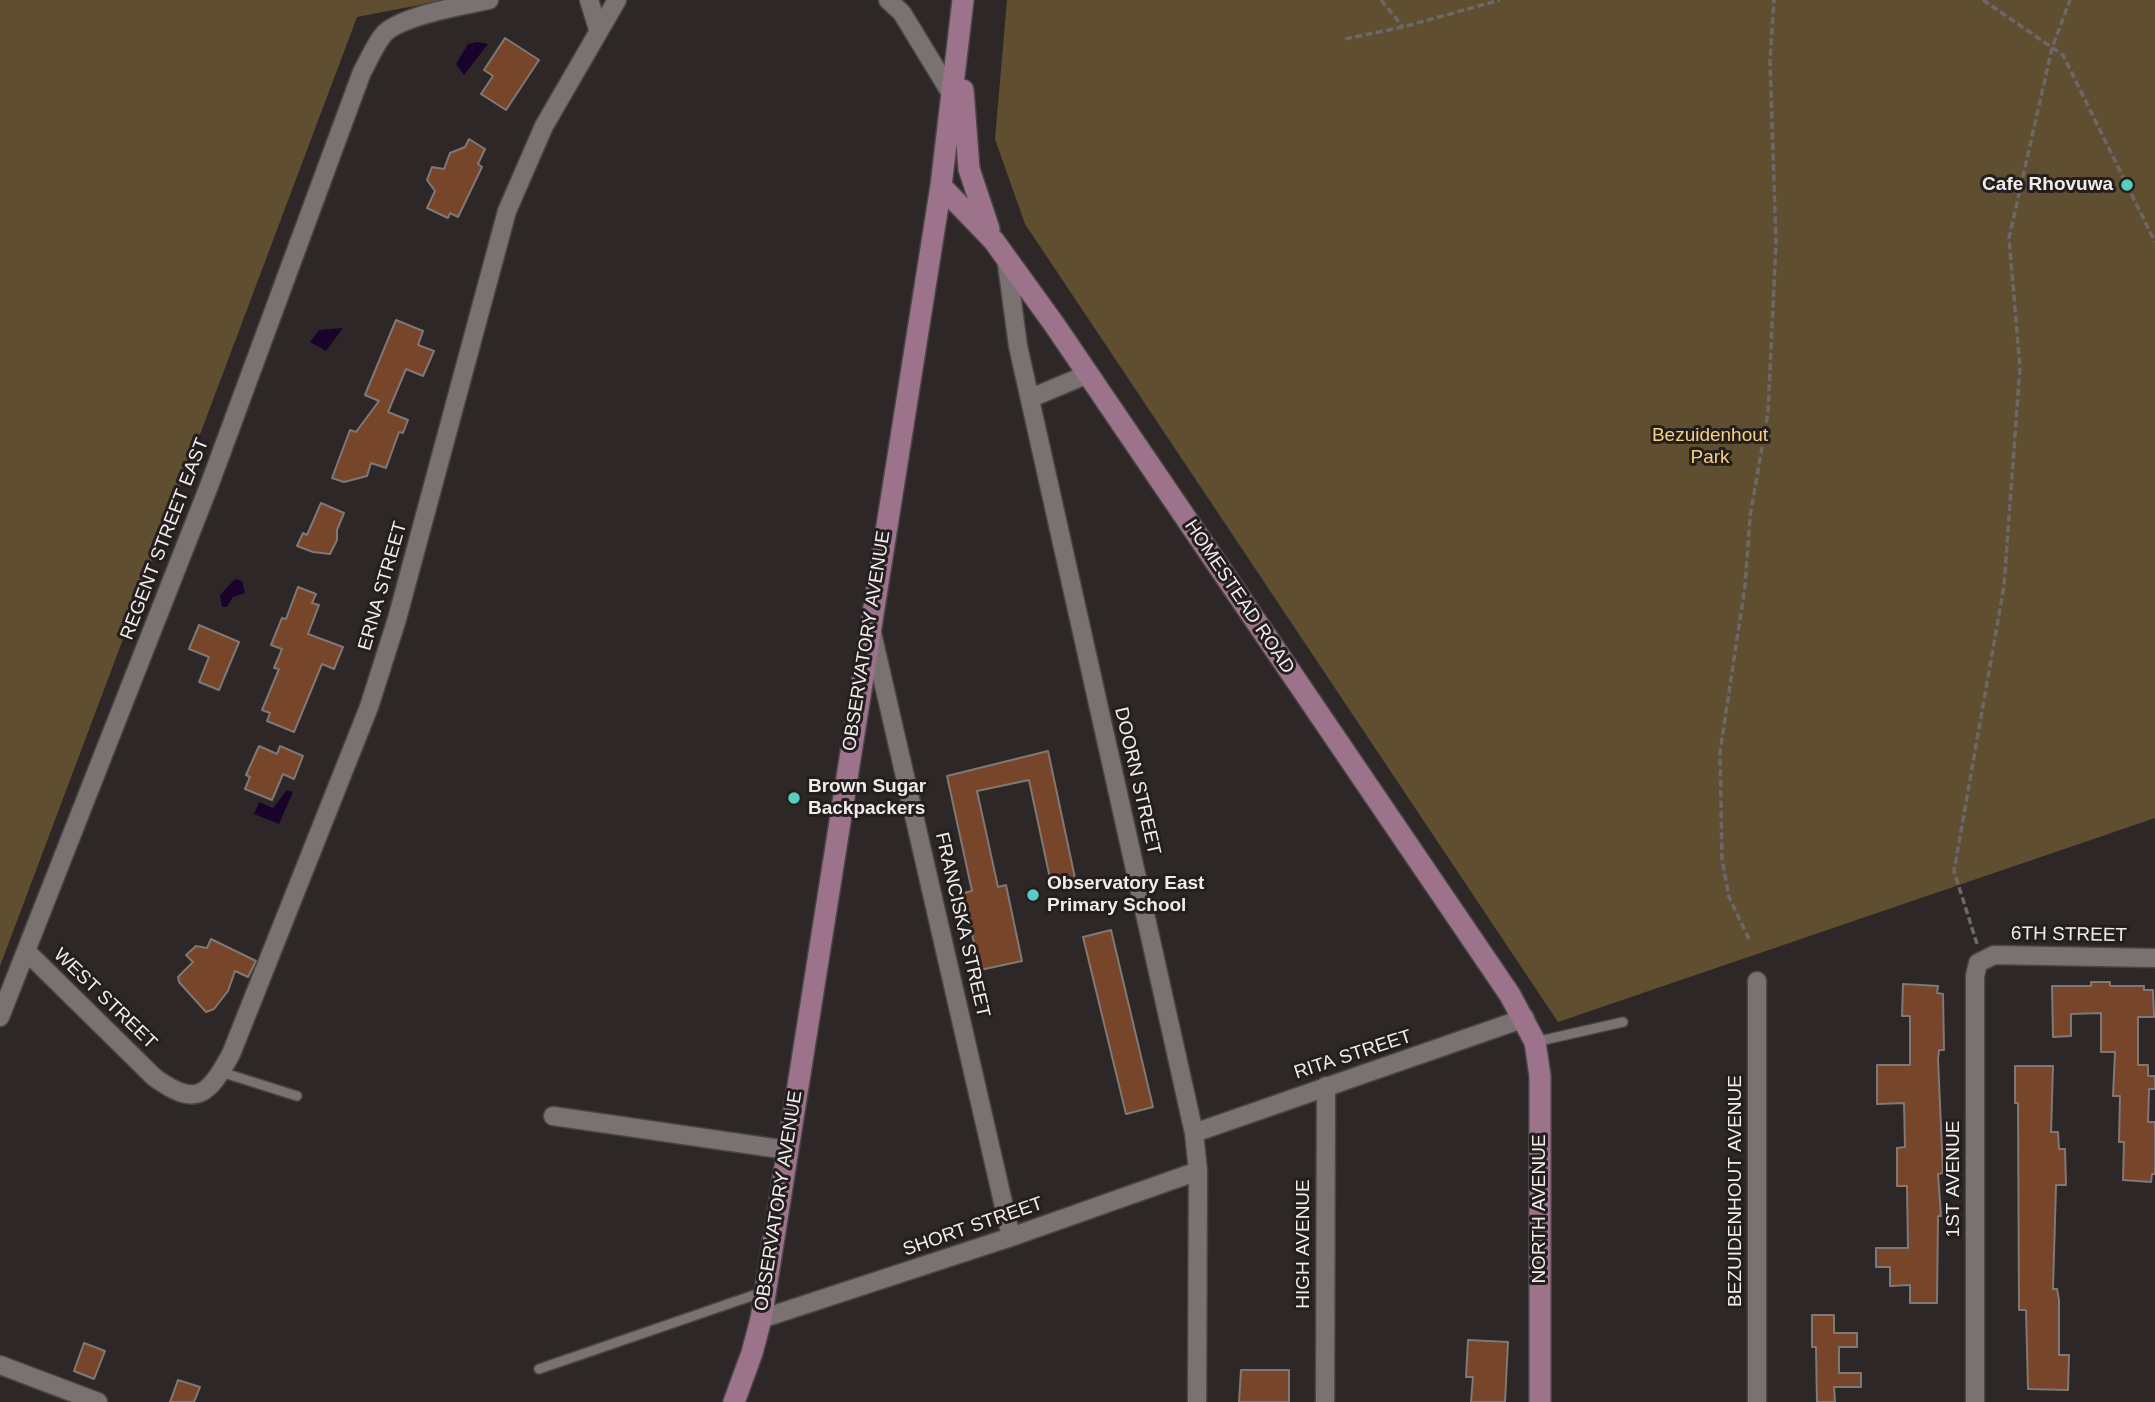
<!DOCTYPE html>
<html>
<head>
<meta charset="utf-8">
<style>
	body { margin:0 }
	canvas { display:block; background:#2e2727 }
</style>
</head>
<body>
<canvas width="2155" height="1402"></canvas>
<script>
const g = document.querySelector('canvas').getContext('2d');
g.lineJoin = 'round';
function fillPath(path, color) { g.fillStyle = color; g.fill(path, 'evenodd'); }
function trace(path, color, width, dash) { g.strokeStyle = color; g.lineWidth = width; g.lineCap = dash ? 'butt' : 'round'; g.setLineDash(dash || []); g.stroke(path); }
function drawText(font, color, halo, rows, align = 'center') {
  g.font = font + ' Arial,sans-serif'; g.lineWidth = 6; g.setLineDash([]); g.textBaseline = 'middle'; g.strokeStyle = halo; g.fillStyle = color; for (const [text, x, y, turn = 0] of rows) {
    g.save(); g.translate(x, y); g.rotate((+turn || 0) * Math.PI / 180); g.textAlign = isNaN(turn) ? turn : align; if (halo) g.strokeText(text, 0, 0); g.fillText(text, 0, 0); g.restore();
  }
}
fillPath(new Path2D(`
	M0 0H445L357 17 0 966Z
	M1007 0H2155V818L1558 1022 1025 224 995 139Z`), '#5f4f30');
fillPath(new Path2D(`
	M477 42 488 44 464 75 456 64 468 44Z
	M343 328 326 351 310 342 319 330Z
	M235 579 242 581 245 593 233 597 227 607H222L220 595Z
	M287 790 293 792 279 824 254 814 259 802 273 808Z`), '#19032b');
const building = new Path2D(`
	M505 38 539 60 506 110 481 94 493 76 484 70Z
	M469 139 485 149 478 164 482 167 458 217 450 213 448 218 427 208 435 191 427 180 432 167 444 169 450 153 465 147Z
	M396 320 423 331 418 345 434 351 423 376 406 369 388 412 408 420 403 433 399 432 386 468 371 463 367 476 344 482 332 478 350 430 356 432 379 401 365 395Z
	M321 503 344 513 337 530V540L330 554 313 552 297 546 303 533 307 535Z
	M298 587 316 594 312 603 319 605 308 634 343 647 334 669 322 664 294 732 267 721 270 713 262 710 279 669 274 668 282 649 271 645 282 618 286 619Z
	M199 625 239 642 219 690 199 682 209 657 189 649Z
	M259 746 277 754 280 746 303 756 294 779 283 774 272 800 245 789 250 777 246 775Z
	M1048 751 1075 878 1051 883 1029 780 977 791 998 887 1006 885 1022 961 980 970 963 893 972 891 947 776Z
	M1111 930 1153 1107 1126 1114 1083 937Z
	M211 939 256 961 248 977 235 971 228 991 214 1009 206 1012 179 982 178 977 193 962 186 955 196 946 207 948Z
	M2091 982H2110V986H2144V990H2153L2154 1017H2138V1065H2148V1076H2155V1089H2149L2148 1122H2155V1174H2152L2151 1182 2123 1180 2124 1142H2119L2120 1096H2113L2115 1052H2101V1013L2071 1014V1036L2053 1037 2052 986H2091Z
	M1903 984 1938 986 1937 993 1943 994 1944 1050H1939L1938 1059 1943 1173 1938 1174 1941 1216H1938L1937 1303H1910V1285L1890 1286V1267H1876V1248H1908L1907 1186H1897V1148L1905 1147 1904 1103 1877 1104V1065H1910V1016H1902Z
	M2015 1066H2053L2051 1132H2058L2059 1149H2065L2066 1185H2056L2053 1289H2057L2059 1300V1355H2069L2068 1390 2028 1389 2026 1310H2019L2018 1103H2015Z
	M1812 1315H1834V1333H1857V1347H1839V1373H1861V1387H1834L1835 1402H1817L1816 1347H1812Z
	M1468 1340 1508 1342 1505 1402H1471L1473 1377H1466Z
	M84 1343 105 1351 94 1379 74 1371Z
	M1241 1370H1289V1402H1239Z
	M178 1380 200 1387 194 1402H170Z`);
fillPath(building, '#76452a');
trace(building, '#7f7875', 2);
const lane = new Path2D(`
	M1535 1042 1623 1022
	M221 1072 297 1096
	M539 1369 763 1292`);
const street = new Path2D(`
	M589 0 598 29
	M888 0 902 13 952 95
	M1006 257 1018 346 1194 1133 1198 1171 1197 1402
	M1031 398 1088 374
	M872 633 1011 1237
	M27 952 154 1077C196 1108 208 1096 231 1054L369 707 397 619 507 211 544 126 617 0
	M0 1017 209 486 362 72C369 60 375 44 384 34 400 16 465 5 489 0
	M553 1116 787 1150
	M1194 1133 1525 1018
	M761 1319 1011 1237 1198 1171
	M0 1365 98 1402
	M1325 1402 1326 1086
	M1757 1402V981
	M1975 1402V976L1978 963 1994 955 2155 958`);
const secondary = new Path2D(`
	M963 90 969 169 989 229
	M941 186 994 241 1054 324 1510 995 1535 1042 1540 1076V1402
	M734 1402 752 1353 761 1319 941 186 963 0`);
trace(lane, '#4a4545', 12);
trace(street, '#4a4545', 21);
trace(secondary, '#4a4545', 24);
trace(new Path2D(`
	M1381 0 1403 27
	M1983 0 2063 55 2155 242
	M1345 39 1403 27 1500 0
	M1749 939 1729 897 1722 859 1720 752 1745 586 1750 517 1768 412 1776 243 1770 61 1774 0
	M1977 944 1954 871 2004 586 2020 367 2009 238 2052 48 2070 0`), '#6d6767', 3.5, [7, 3.5]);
trace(lane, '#7a7272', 9);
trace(street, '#7a7272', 18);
trace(secondary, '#9c738b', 21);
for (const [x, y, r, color] of [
	[2127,185,7,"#57cec1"],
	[794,798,7,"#57cec1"],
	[1033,895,7,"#57cec1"]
]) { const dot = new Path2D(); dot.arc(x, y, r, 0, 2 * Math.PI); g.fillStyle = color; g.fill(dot); trace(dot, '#241e1e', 2.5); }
drawText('bold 19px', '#f0ecec', '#241e1e', [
	["Cafe Rhovuwa",2113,185,"right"],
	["Brown Sugar",808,787],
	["Backpackers",808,809],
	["Observatory East",1047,884],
	["Primary School",1047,906]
], 'left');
drawText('19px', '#f9d07f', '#241e1e', [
	["Bezuidenhout",1710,436],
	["Park",1710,458]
]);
drawText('19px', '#f0ecec', '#241e1e', [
	["REGENT STREET EAST",165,539,-69],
	["ERNA STREET",383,586,-74],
	["HOMESTEAD ROAD",1239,597,56],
	["OBSERVATORY AVENUE",867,641,-81],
	["DOORN STREET",1137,781,77],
	["FRANCISKA STREET",962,925,77],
	["6TH STREET",2069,935,1],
	["WEST STREET",105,999,44],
	["RITA STREET",1353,1055,-18],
	["1ST AVENUE",1954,1179,-90],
	["BEZUIDENHOUT AVENUE",1736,1191,-90],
	["OBSERVATORY AVENUE",779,1201,-81],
	["NORTH AVENUE",1540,1209,-90],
	["SHORT STREET",973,1227,-19],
	["HIGH AVENUE",1304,1244,-90]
]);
</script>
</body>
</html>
